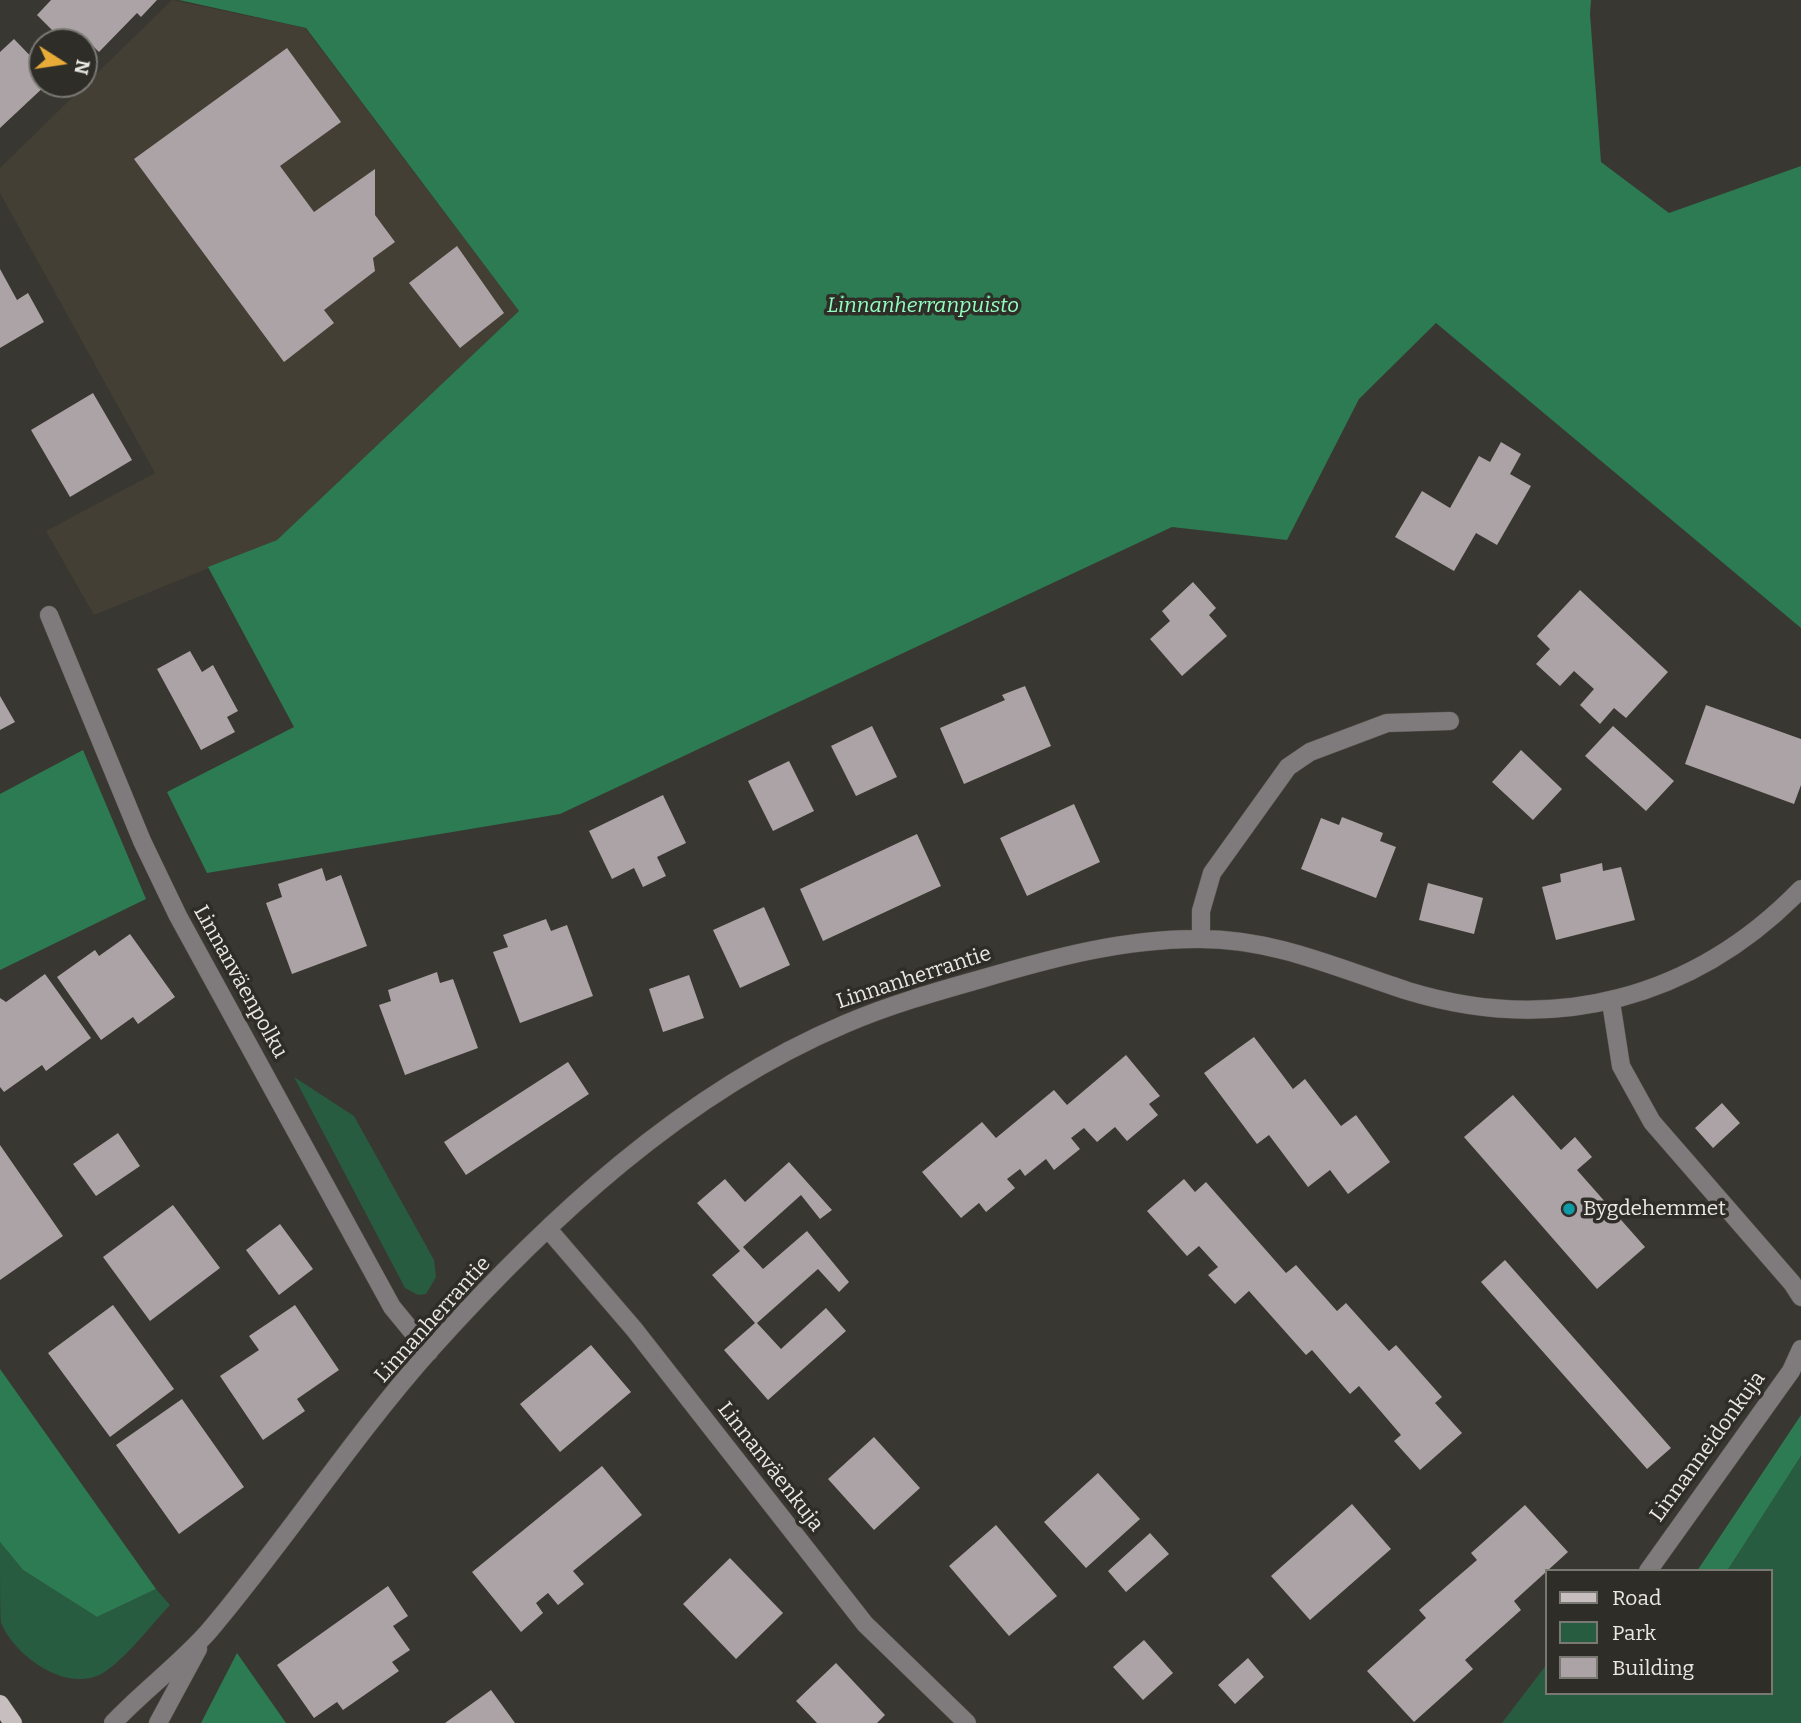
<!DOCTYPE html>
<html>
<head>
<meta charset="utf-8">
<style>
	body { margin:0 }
	#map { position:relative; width:1801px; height:1723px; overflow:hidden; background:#393731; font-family:Bitter,serif }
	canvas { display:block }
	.legend { position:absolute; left:1545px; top:1569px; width:228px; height:126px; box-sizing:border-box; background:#2f2d27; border:2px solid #7a7873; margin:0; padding:9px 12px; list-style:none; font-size:21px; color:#eae8e4 }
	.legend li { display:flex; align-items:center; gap:14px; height:35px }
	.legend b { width:35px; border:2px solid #7a7873 }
	.north { position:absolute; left:28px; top:28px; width:70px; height:70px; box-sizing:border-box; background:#2f2d27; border:2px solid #7a7873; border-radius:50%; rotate:102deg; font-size:19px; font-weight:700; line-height:28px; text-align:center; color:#eae8e4 }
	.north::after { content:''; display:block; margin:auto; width:24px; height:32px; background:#e8ab37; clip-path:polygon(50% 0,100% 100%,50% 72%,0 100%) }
</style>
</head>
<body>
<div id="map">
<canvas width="1801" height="1723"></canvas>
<ul class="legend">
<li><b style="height:9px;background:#c6bebf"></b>Road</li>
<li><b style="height:19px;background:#285c40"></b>Park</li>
<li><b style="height:19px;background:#aca3a6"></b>Building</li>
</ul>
<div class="north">N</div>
</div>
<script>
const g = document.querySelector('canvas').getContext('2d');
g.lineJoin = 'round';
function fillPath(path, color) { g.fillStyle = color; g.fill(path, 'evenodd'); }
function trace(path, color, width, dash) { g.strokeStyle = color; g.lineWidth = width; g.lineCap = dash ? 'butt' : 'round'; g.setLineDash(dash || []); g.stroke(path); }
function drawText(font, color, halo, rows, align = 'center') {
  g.font = font + ' Bitter,serif'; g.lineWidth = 7; g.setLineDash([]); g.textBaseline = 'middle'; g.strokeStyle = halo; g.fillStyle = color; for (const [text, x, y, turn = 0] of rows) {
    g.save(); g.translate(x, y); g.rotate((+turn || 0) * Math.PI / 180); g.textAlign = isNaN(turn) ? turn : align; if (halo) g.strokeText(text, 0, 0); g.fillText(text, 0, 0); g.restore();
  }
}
fillPath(new Path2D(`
	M172 0 305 28 519 311 277 540 94 615 46 531 155 473 0 193V168Z`), '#443f34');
fillPath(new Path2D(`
	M294 1077 354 1116 434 1260 436 1277 426 1294 418 1295 405 1288Z
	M1801 1456V1723H1502L1547 1664V1693H1771V1571H1727Z
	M0 1542 23 1570 97 1617 156 1589 170 1605C150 1626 130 1654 106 1671 70 1696 16 1658 1 1623 0 1611 0 1558 0 1542Z`), '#285c40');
fillPath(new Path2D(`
	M179 0H1591L1590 14 1601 162 1669 213 1801 166V628L1436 323 1359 399 1287 540 1172 527 560 814 207 873 167 792 294 727 208 567 277 540 519 311 306 28Z
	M83 750 146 899 0 970V794Z
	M0 1369 156 1589 97 1617 23 1570 0 1542Z
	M1801 1415V1456L1727 1571H1697Z
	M237 1653 286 1723H201Z`), '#2d7b52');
fillPath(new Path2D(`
	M51 0H157L141 17 137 13 99 52 93 46 84 55V42H64L37 15Z
	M14 39 42 68V84H47L0 128V52Z
	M287 48 341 122 280 166 314 212 375 169V215L395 242 373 258 375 271 324 310 334 323 284 362 134 159Z
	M457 246 504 313 460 348 409 283Z
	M0 269 17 300 28 293 44 322 0 348Z
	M93 393 132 460 70 497 31 430Z
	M1501 442 1521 454 1510 474 1531 486 1497 545 1476 533 1454 571 1395 537 1422 491 1450 508 1479 456 1490 462Z
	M1193 582 1216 608 1209 615 1227 636 1182 676 1150 639 1170 621 1162 611Z
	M1580 590 1668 672 1626 718 1614 708 1600 724 1580 705 1594 689 1574 671 1560 686 1536 664 1550 649 1537 636Z
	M190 651 202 672 213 665 238 711 227 717 235 732 201 750 157 669Z
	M1025 686 1051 746 964 784 940 728 1005 700 1002 695Z
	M0 696 15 722 0 730Z
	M1706 705 1801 739V785L1794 804 1685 764Z
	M872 726 897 777 856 796 831 746Z
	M1613 726 1674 781 1646 811 1585 756Z
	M1521 750 1562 789 1533 820 1492 782Z
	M789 761 814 811 773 831 748 781Z
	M663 795 686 843 657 857 666 876 643 887 634 868 612 879 589 831Z
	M1074 804 1100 862 1027 896 1000 838Z
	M1342 817 1383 833 1380 841 1396 847 1376 898 1301 869 1321 818 1339 825Z
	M917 834 941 886 823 941 800 889Z
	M1602 863 1603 871 1621 867 1635 920 1556 940 1542 887 1561 882 1560 874Z
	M322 868 326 881 341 875 367 946 292 974 266 903 282 897 278 884Z
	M1428 883 1483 898 1474 934 1419 920Z
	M764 907 790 965 740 988 713 930Z
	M546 919 551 931 567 925 593 996 520 1023 493 952 508 947 503 935Z
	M130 934 175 997 138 1024 133 1017 101 1040 57 977 95 950 99 956Z
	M437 972 440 983 453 979 478 1048 405 1075 379 1005 391 1001 388 990Z
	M45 974 91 1038 46 1071 42 1065 4 1092 0 1087V998L6 1002Z
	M689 975 704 1018 663 1032 649 989Z
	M1254 1037 1293 1089 1305 1079 1341 1126 1356 1115 1390 1162 1348 1194 1330 1170 1308 1187 1269 1135 1257 1144 1204 1073Z
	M1126 1055 1160 1096 1149 1104 1158 1115 1127 1141 1115 1127 1097 1142 1084 1128 1071 1138 1080 1149 1054 1170 1046 1159 1025 1176 1020 1169 1007 1179 1015 1188 986 1212 979 1203 961 1218 922 1172 982 1122 996 1138 1054 1090 1067 1105Z
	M568 1062 589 1094 466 1175 444 1142Z
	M1513 1095 1561 1150 1575 1137 1592 1157 1577 1170 1645 1247 1597 1289 1464 1137Z
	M1722 1103 1740 1123 1713 1148 1695 1128Z
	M118 1133 140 1166 96 1196 73 1164Z
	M0 1145 63 1236 0 1280Z
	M789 1162 832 1210 820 1219 801 1195 743 1247 763 1269 807 1231 849 1282 839 1292 818 1269 757 1323 781 1349 826 1308 846 1331 768 1400 724 1350 755 1323 712 1275 740 1251 697 1203 725 1179 745 1202Z
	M1184 1179 1195 1192 1206 1182 1286 1273 1296 1265 1337 1311 1346 1303 1389 1351 1396 1345 1442 1397 1435 1403 1462 1433 1420 1470 1394 1441 1401 1435 1359 1386 1350 1394 1312 1350 1306 1355 1249 1291 1235 1304 1208 1275 1218 1267 1199 1246 1187 1256 1147 1211Z
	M173 1205 220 1268 150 1321 103 1257Z
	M280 1224 313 1269 279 1295 246 1250Z
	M1505 1260 1671 1448 1647 1469 1481 1282Z
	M113 1305 174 1389 110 1437 48 1353Z
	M295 1305 339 1370 297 1399 305 1411 263 1440 220 1376 259 1350 249 1336Z
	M591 1345 631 1392 560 1452 520 1404Z
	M182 1399 244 1487 179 1534 116 1445Z
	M874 1437 920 1488 874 1530 828 1479Z
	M602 1466 642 1515 573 1571 584 1584 558 1605 548 1593 536 1603 543 1613 521 1632 472 1572Z
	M1098 1473 1140 1519 1086 1568 1044 1522Z
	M1352 1504 1391 1549 1310 1620 1271 1576Z
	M1525 1505 1568 1552 1514 1601 1521 1610 1465 1660 1473 1669 1414 1722 1367 1671 1426 1618 1419 1610 1477 1560 1471 1553Z
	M996 1525 1057 1596 1009 1636 949 1566Z
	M1150 1533 1169 1554 1126 1592 1108 1571Z
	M730 1558 783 1613 736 1659 683 1604Z
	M388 1586 408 1616 393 1626 410 1650 392 1662 399 1671 343 1710 337 1702 314 1718 277 1665Z
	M1144 1640 1173 1673 1143 1700 1113 1667Z
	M1248 1658 1264 1677 1235 1704 1218 1685Z
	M836 1663 885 1715 877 1723H817L796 1701Z
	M491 1690 515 1723H445Z`), '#aca3a6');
const minor = new Path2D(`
	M49 615 142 841 178 916 392 1307 429 1352
	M1201 939V911L1212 873 1288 767 1310 752 1387 723 1450 721
	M1611 1002 1621 1066 1652 1122 1792 1283 1801 1297
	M548 1229 634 1329 865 1624 967 1723
	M1648 1571 1791 1371 1801 1349
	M113 1723C143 1691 180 1664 209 1631 286 1540 351 1439 430 1350 547 1220 682 1093 845 1024 889 1005 935 992 981 979 1052 958 1126 938 1201 939 1275 939 1339 969 1408 991 1555 1036 1695 998 1801 889
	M158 1723 198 1649`);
const major = new Path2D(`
	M0 1704 13 1723`);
trace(minor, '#55534e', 19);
trace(major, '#55534e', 19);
trace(minor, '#7f7b7c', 18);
trace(major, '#c6bebf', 18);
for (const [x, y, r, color] of [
	[1569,1209,7,"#0f9aa8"]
]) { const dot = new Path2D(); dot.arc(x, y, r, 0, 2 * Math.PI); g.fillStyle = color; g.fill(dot); trace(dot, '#2f2d27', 2.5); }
drawText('italic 21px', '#93fdc0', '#2f2d27', [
	["Linnanherranpuisto",923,306]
]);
drawText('21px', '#eae8e4', '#2f2d27', [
	["Linnanherrantie",914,978,-18],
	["Linnanväenpolku",240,982,61],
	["Linnanherrantie",433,1320,-48],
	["Linnanneidonkuja",1708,1447,-54],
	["Linnanväenkuja",770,1467,52]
]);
drawText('21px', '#eae8e4', '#2f2d27', [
	["Bygdehemmet",1583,1209]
], 'left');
</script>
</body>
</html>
